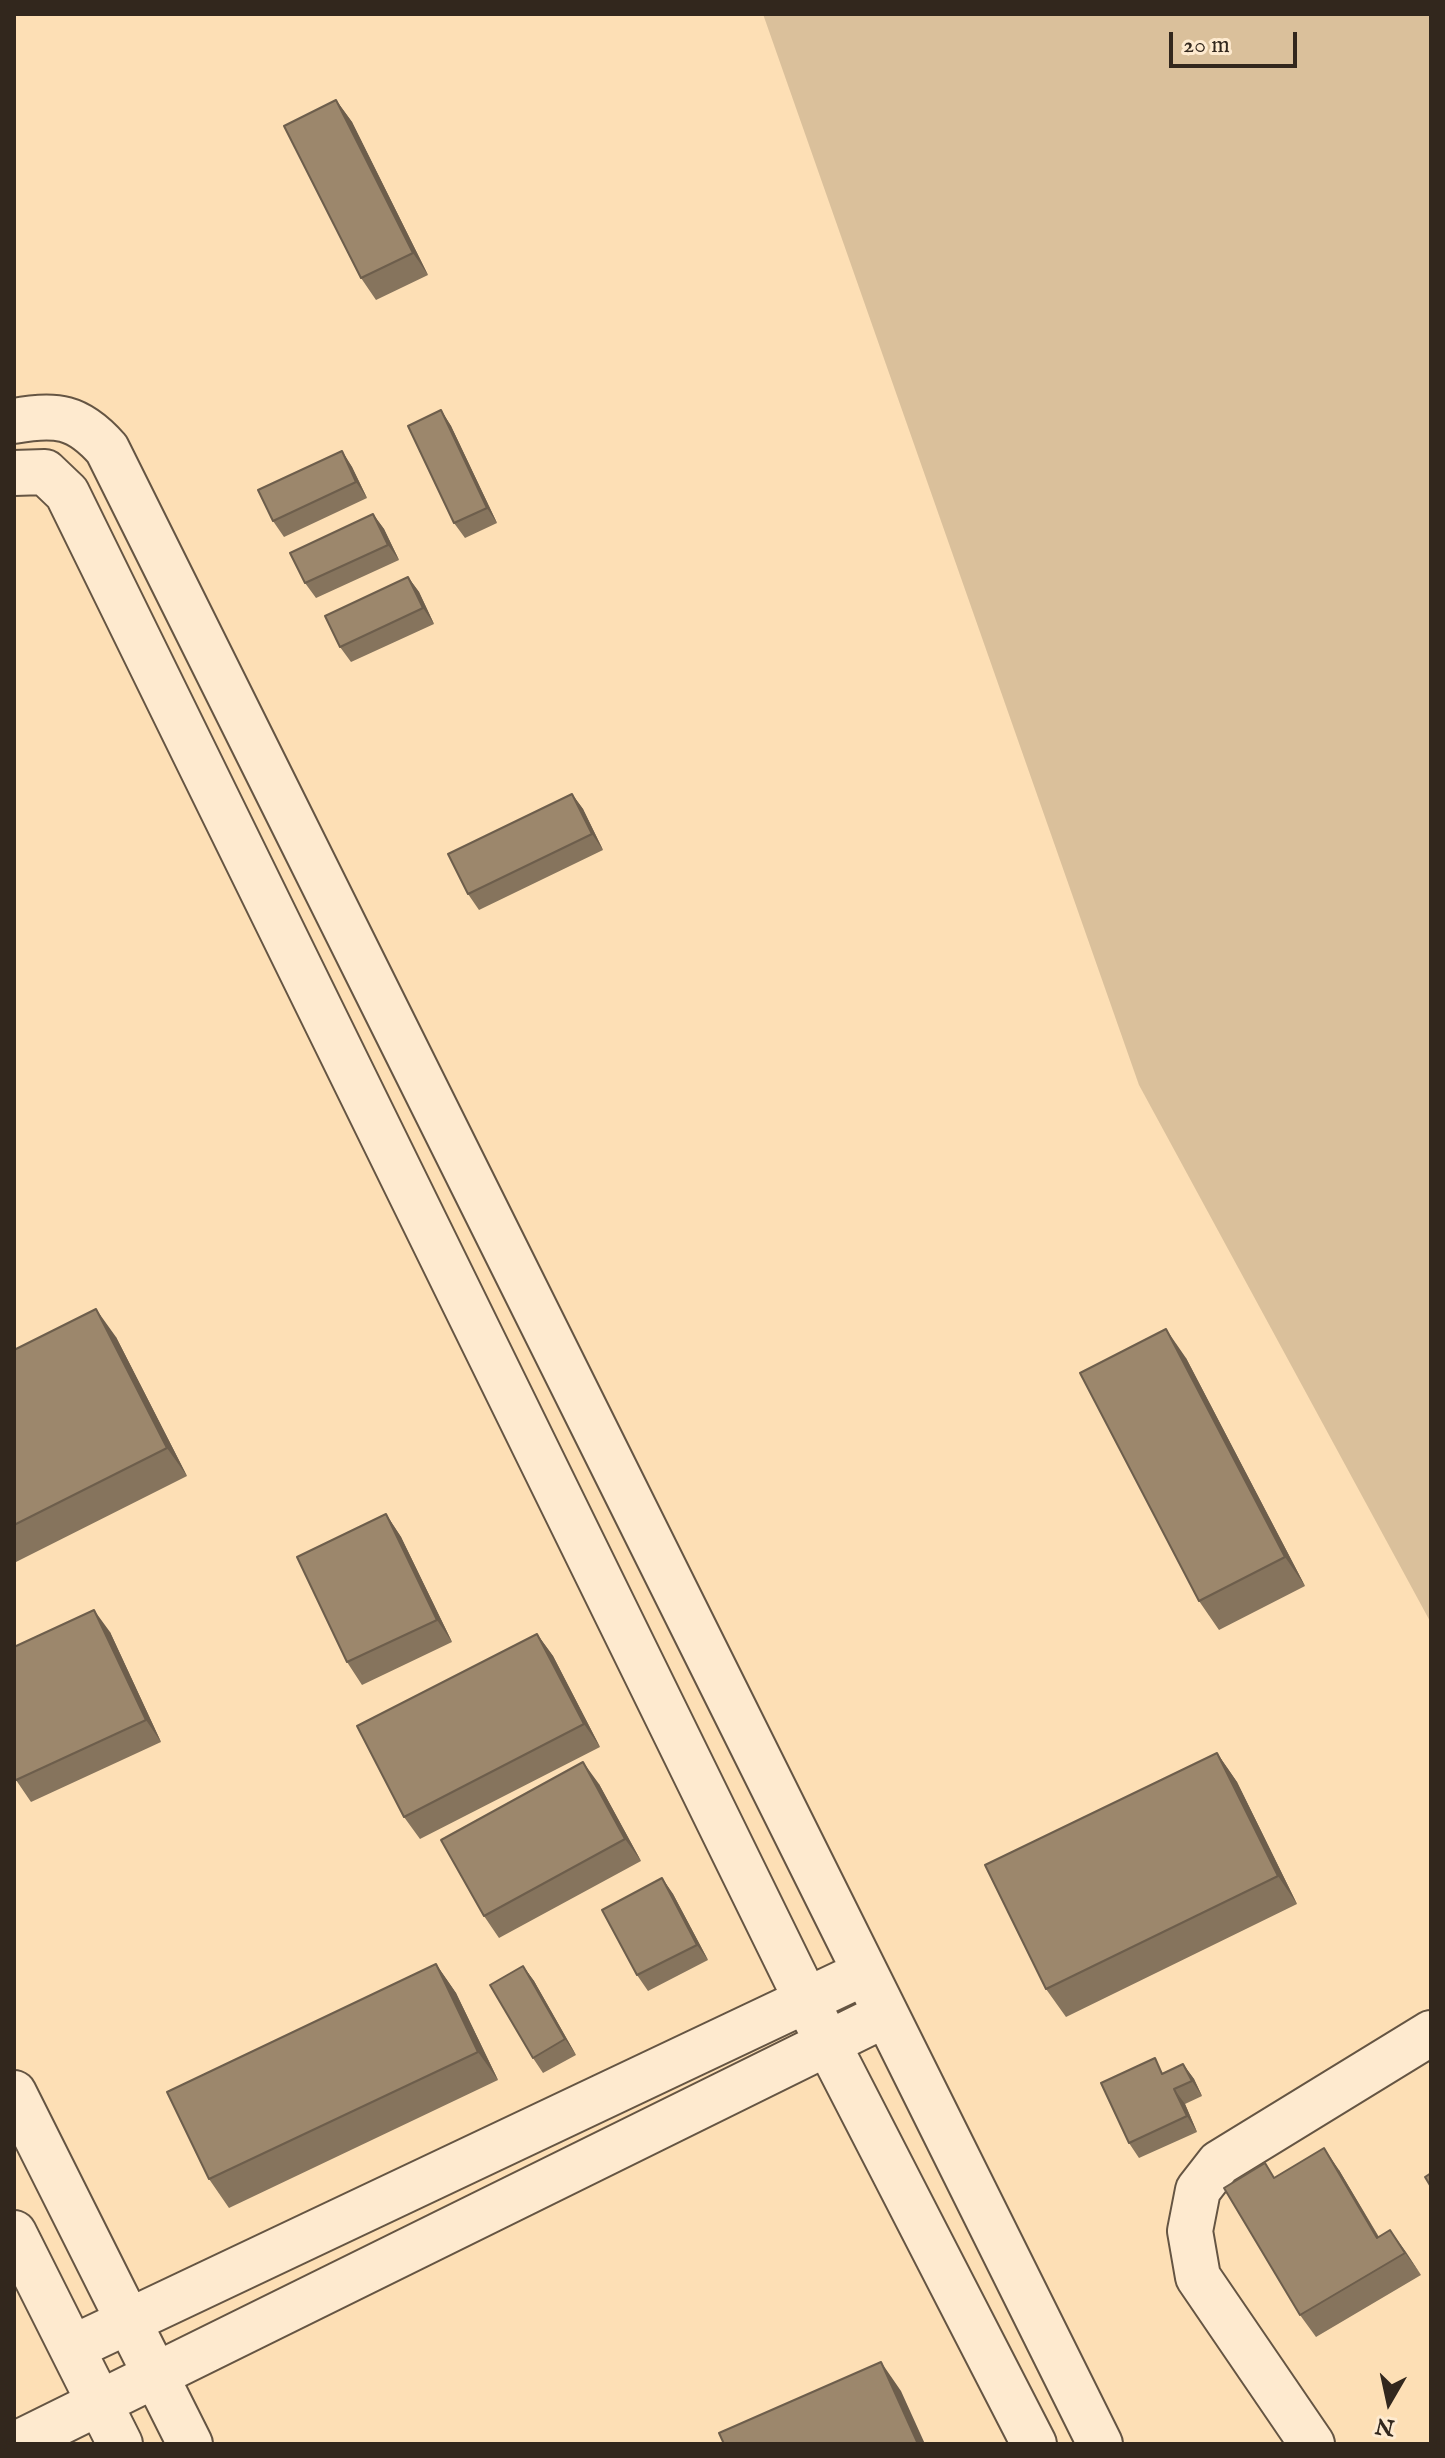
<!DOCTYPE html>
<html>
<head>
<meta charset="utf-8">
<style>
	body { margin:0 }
	#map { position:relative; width:1445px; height:2458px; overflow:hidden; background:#fddfb5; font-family:"IM FELL English",serif }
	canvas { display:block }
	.frame { position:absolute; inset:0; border:16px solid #32271d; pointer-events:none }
	.north { position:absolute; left:1349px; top:2362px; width:80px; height:80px; -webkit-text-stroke:6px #feeacf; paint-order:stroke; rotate:189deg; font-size:22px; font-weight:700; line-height:32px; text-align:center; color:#32271d }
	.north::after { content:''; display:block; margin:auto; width:28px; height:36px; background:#32271d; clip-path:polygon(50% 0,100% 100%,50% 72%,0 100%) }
	.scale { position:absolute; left:1169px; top:32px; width:128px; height:36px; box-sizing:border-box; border:4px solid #32271d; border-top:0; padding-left:10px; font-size:24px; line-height:28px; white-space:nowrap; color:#32271d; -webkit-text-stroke:6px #feeacf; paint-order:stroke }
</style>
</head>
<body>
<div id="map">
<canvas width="1445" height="2458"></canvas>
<div class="frame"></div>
<div class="north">N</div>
<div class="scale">20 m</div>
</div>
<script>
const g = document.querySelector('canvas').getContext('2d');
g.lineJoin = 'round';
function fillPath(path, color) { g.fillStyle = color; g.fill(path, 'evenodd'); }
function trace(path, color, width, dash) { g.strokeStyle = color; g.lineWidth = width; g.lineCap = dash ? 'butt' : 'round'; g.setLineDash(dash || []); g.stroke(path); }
fillPath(new Path2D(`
	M763 14H1431V1623L1139 1085Z`), '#dac09b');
const minor = new Path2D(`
	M14 421C56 413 78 416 107 449L1100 2444
	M14 473 45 472 67 493 827 2042 1034 2444
	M14 2093 190 2444
	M14 2233 120 2444
	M72 2348 864 1973
	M16 2444 885 2015
	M1312 2444 1198 2277 1190 2231 1198 2190 1219 2163 1431 2033`);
trace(minor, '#655543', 48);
trace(minor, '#feeacf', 44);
fillPath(new Path2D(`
	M336 100 352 122 428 275 376 300 361 278Z
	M441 410 451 426 497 523 465 538 454 523Z
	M342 451 352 467 367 498 284 537 273 521Z
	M373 514 384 529 399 560 316 598 305 583Z
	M408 577 419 592 434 624 351 662 340 647Z
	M572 794 583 809 603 850 479 910 468 894Z
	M116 1337 187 1476 14 1563V1350Z
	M1186 1358 1305 1586 1219 1630 1199 1601Z
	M386 1514 401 1537 452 1642 362 1685 347 1662Z
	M110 1632 161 1742 31 1802 16 1780Z
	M537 1634 553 1656 600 1747 420 1839 404 1817Z
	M1217 1753 1237 1782 1297 1904 1066 2017 1046 1989Z
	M599 1784 641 1861 499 1938 484 1916Z
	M662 1878 673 1894 708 1960 648 1991 637 1975Z
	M436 1964 456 1993 498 2080 229 2208 209 2179Z
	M523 1966 534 1981 576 2055 543 2073 533 2058Z
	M1183 2064 1194 2079 1202 2096 1185 2104 1197 2132 1139 2158 1129 2143 1165 2072Z
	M1339 2170 1379 2237 1390 2230 1421 2275 1316 2337 1300 2315 1275 2178Z`), '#86745d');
fillPath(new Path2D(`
	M336 100 352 122 428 275 413 253Z
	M441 410 451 426 497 523 487 508Z
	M342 451 352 467 367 498 356 482Z
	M373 514 384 529 399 560 388 545Z
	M408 577 419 592 434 624 423 608Z
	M572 794 583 809 603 850 592 834Z
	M96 1309 116 1337 187 1476 167 1448Z
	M1166 1329 1186 1358 1305 1586 1285 1557Z
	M386 1514 401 1537 452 1642 437 1620Z
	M94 1610 110 1632 161 1742 146 1720Z
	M537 1634 553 1656 600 1747 584 1724Z
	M1217 1753 1237 1782 1297 1904 1278 1876Z
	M583 1762 599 1784 641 1861 625 1839Z
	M662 1878 673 1894 708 1960 697 1945Z
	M436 1964 456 1993 498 2080 478 2052Z
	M523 1966 534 1981 576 2055 565 2039Z
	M1183 2064 1194 2079 1202 2096 1192 2081Z
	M1174 2089 1185 2104 1197 2132 1187 2116Z
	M1324 2148 1339 2170 1392 2260 1377 2238Z
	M1390 2230 1406 2252 1421 2275 1405 2253Z
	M881 2362 901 2391 925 2444H918Z`), '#6d5e4c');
const building = new Path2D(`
	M336 100 413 253 361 278 284 126Z
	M441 410 487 508 454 523 408 426Z
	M342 451 356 482 273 521 258 490Z
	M373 514 388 545 305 583 290 553Z
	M408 577 423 608 340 647 325 616Z
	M572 794 592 834 468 894 448 854Z
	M96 1309 167 1448 14 1525V1350Z
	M1166 1329 1285 1557 1199 1601 1080 1373Z
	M386 1514 437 1620 347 1662 297 1557Z
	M94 1610 146 1720 16 1780 14 1777V1647Z
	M537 1634 584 1724 404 1817 357 1726Z
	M1217 1753 1278 1876 1046 1989 985 1865Z
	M583 1762 625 1839 484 1916 441 1840Z
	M662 1878 697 1945 637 1975 602 1910Z
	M436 1964 478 2052 209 2179 167 2092Z
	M523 1966 565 2039 533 2058 490 1985Z
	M1155 2058 1162 2074 1183 2064 1192 2081 1174 2089 1187 2116 1129 2143 1101 2083Z
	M1324 2148 1377 2238 1390 2230 1405 2253 1300 2315 1224 2188 1265 2163 1274 2178Z
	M1431 2173V2187L1425 2177Z
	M881 2362 918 2444H724L719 2433Z`);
fillPath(building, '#9c876c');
trace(building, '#6d5e4c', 2);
</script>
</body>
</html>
